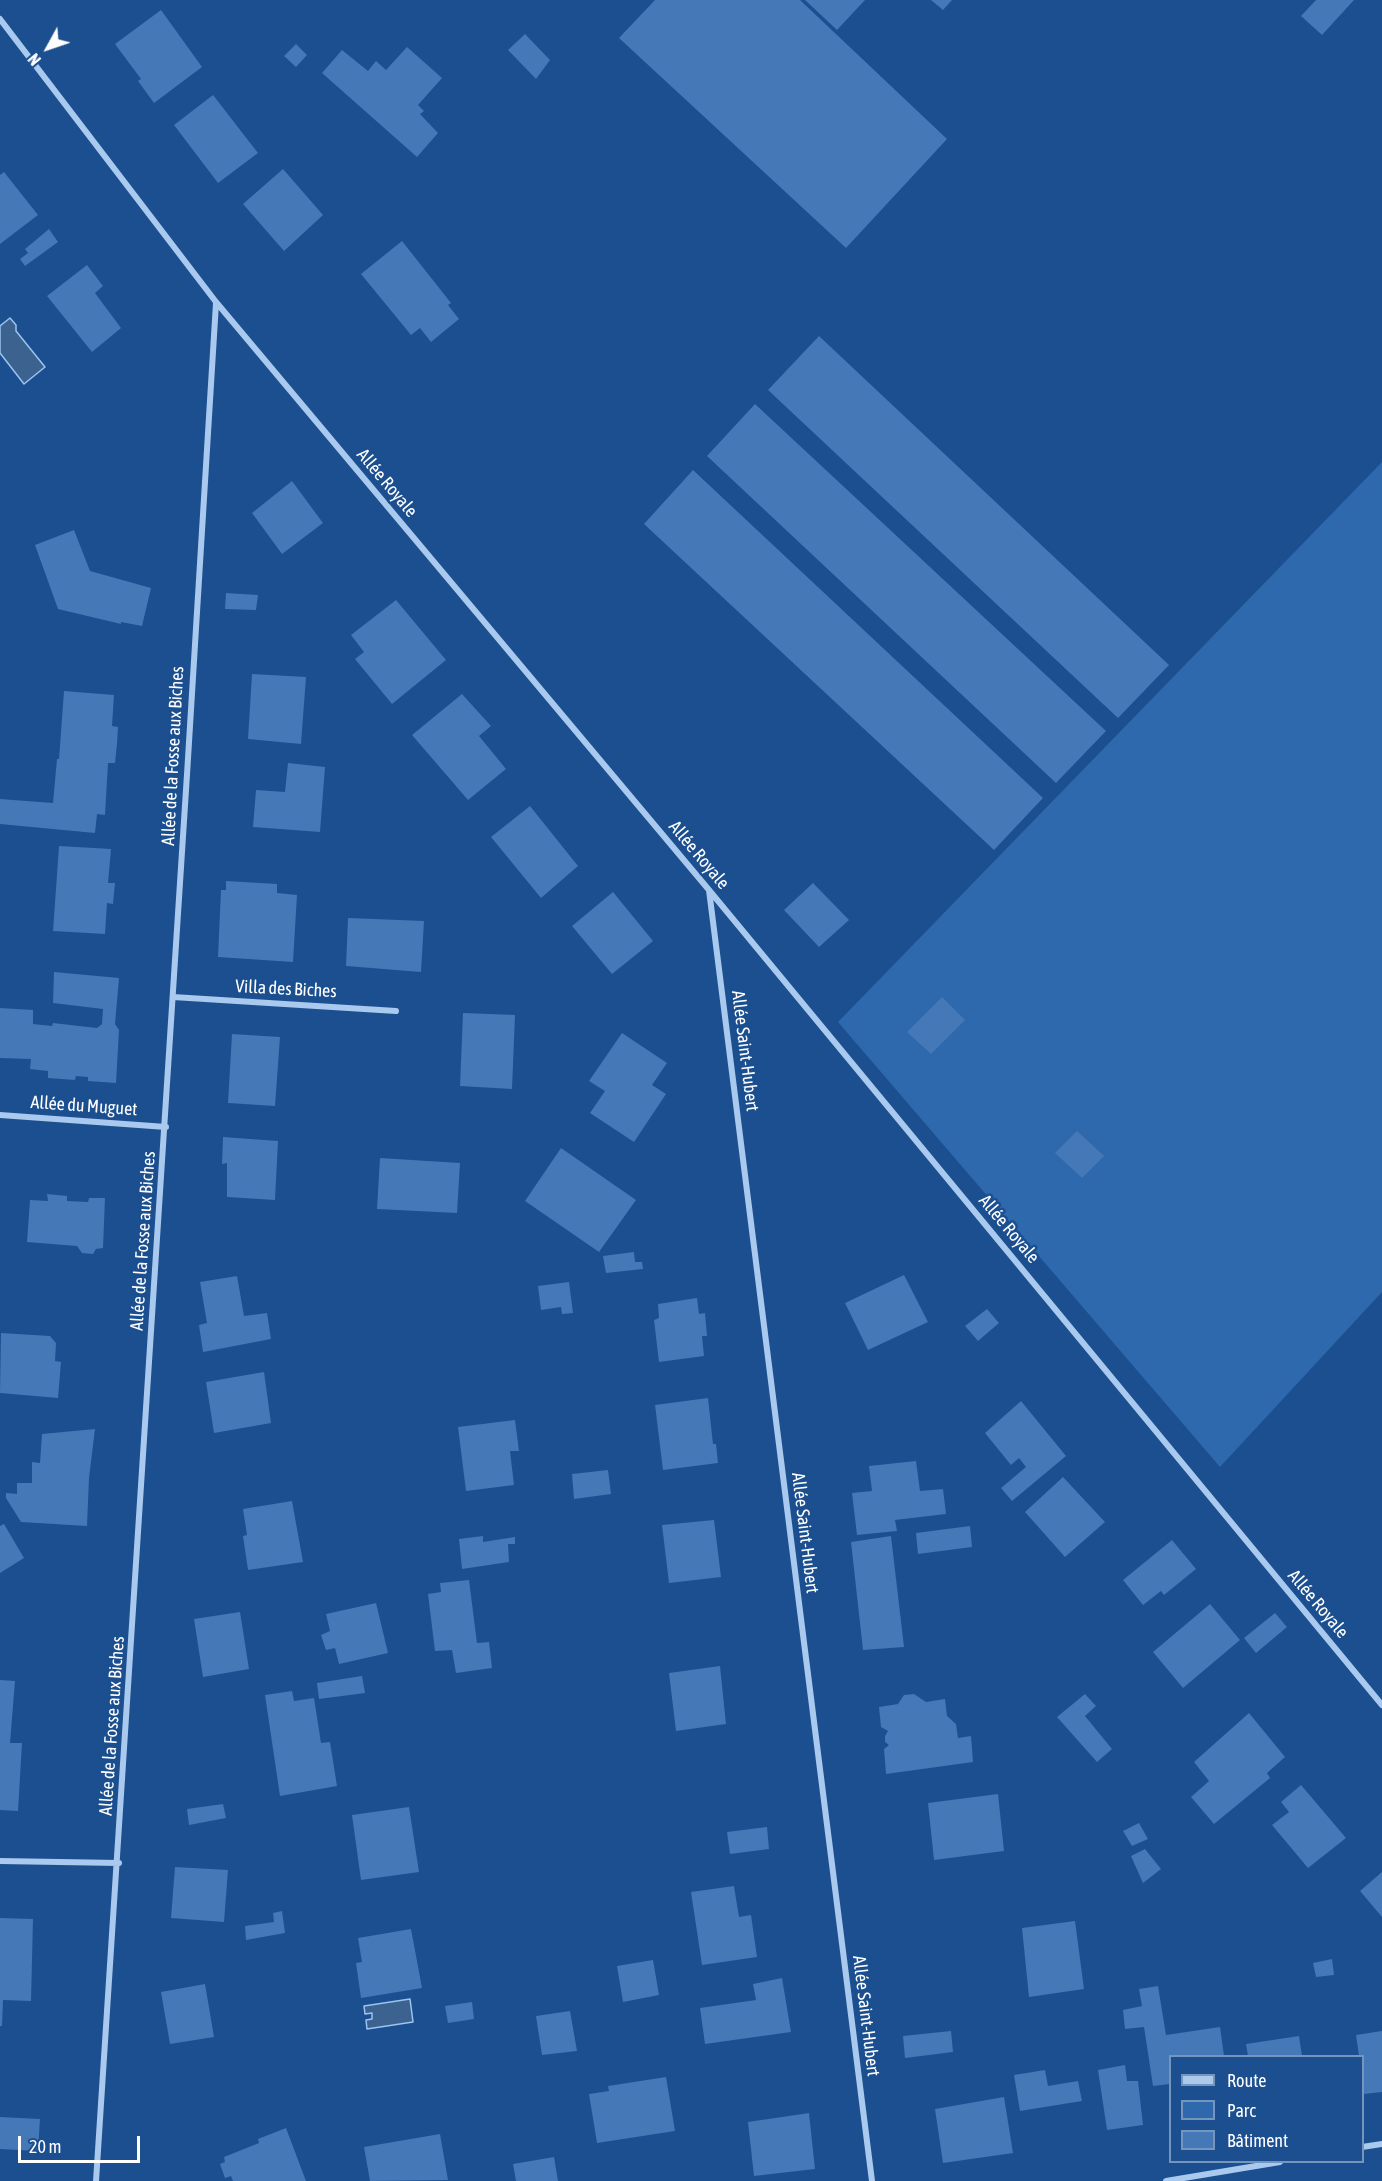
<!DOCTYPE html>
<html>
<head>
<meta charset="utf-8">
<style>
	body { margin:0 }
	#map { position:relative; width:1382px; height:2181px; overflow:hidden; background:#1b4f8f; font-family:"Asap Condensed",sans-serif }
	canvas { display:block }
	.legend { position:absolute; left:1169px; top:2055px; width:195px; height:108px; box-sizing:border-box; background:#1b4f8f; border:2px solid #7695bc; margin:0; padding:8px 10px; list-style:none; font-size:18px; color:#fff }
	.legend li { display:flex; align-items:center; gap:12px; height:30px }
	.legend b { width:30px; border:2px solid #7695bc }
	.north { position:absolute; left:18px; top:18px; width:60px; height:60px; -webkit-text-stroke:4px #1b4f8f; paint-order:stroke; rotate:230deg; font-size:16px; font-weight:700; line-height:24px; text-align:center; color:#fff }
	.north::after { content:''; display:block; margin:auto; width:21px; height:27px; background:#fff; clip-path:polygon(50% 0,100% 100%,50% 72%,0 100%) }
	.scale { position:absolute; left:18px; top:2136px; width:122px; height:27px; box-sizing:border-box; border:3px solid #fff; border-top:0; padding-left:8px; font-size:18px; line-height:21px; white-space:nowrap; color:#fff; -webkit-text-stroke:4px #1b4f8f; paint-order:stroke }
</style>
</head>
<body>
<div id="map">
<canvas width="1382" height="2181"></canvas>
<ul class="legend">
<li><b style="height:8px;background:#a9c9ee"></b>Route</li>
<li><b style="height:16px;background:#2e69ad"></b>Parc</li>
<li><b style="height:16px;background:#4478b7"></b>Bâtiment</li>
</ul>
<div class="north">N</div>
<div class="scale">20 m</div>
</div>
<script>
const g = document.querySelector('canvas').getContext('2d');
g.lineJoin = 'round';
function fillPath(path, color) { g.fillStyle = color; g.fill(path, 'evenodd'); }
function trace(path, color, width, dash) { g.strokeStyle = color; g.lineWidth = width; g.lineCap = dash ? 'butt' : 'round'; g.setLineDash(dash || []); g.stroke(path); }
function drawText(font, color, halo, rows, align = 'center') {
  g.font = font + ' "Asap Condensed",sans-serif'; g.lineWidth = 5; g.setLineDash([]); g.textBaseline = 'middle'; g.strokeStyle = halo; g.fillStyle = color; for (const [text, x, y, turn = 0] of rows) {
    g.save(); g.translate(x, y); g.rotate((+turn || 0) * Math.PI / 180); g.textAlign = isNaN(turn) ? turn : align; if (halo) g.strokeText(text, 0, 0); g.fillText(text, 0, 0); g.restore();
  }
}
fillPath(new Path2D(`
	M1382 462V1292L1220 1467 838 1022Z`), '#2e69ad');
const water = new Path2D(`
	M10 318 16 325V331L45 367 24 384 0 353V326Z
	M410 1999 413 2022 367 2029 366 2020 372 2019V2013L365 2014 364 2006Z`);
fillPath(water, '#3c6290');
trace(water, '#9cc4f0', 1.5);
fillPath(new Path2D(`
	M655 0H800L947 139 846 248 619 38Z
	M805 0H865L837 30Z
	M931 0H952L943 10Z
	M1316 0H1354L1322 35 1301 16Z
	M161 10 202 67 154 103 138 81 141 79 115 44Z
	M525 34 550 60 536 79 508 50Z
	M296 44 307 55 296 67 284 56Z
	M407 47 442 78 418 105 424 111 420 114 438 133 417 157 322 73 342 50 368 71 376 61 386 70Z
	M213 95 258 153 218 183 174 125Z
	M283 169 323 215 284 251 243 204Z
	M4 172 38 215 0 244V175Z
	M49 229 58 242 25 266 20 259 28 253 25 249Z
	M402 241 451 303 448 305 459 319 431 342 420 328 411 335 361 274Z
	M87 265 103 286 95 293 121 328 92 352 47 296Z
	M819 336 1169 665 1118 718 768 390Z
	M755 404 1106 731 1056 783 707 456Z
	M693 470 1043 798 994 850 644 524Z
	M292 481 323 523 282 554 252 513Z
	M74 530 90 571 151 588 142 626 121 622V624L58 609 35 545Z
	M226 593 258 595 256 610 225 609Z
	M396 600 446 660 392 704 355 659 364 652 351 635Z
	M252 674 306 677 301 744 248 739Z
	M64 691 114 695 112 726 118 727 117 744 115 763H108L105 815 97 814 95 833 0 824V799L53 803 57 759H59Z
	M462 694 491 726 479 736 506 769 468 800 412 735Z
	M288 763 325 767 320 832 253 827 256 790 285 792Z
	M530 806 578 866 541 898 491 837Z
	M59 846 111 849 108 883H115L113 904 107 903 105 934 53 931Z
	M226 881 277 884V893L297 895 293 962 218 957 221 890H226Z
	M813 883 849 920 819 947 784 910Z
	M613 892 653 941 612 974 572 926Z
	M348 918 424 921 421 972 346 966Z
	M54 972 119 978 115 1024 119 1030 116 1083 88 1081V1077L76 1076 75 1080 48 1078V1071L30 1069 31 1059 0 1058V1008L33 1010V1024L52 1026 53 1023 97 1028 102 1024 103 1009 53 1003Z
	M942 997 965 1020 931 1054 907 1032Z
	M463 1013 515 1015 512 1089 460 1086Z
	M622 1033 667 1063 652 1085 666 1094 634 1142 590 1113 605 1091 589 1081Z
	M232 1034 280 1037 275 1106 228 1103Z
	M1077 1131 1104 1156 1082 1178 1055 1153Z
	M223 1137 278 1141 275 1200 227 1197V1163L222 1164Z
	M561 1148 636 1200 599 1252 525 1201Z
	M380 1158 460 1163 457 1213 377 1209Z
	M47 1194 67 1196V1201L88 1202 89 1198H105L103 1248 96 1249 93 1254 82 1253 77 1246 27 1242 30 1200 48 1201Z
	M634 1252 635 1262H642L643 1269 606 1273 603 1256Z
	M904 1275 928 1322 868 1350 845 1303Z
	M237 1276 244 1316 267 1313 271 1339 203 1352 199 1325 207 1323 200 1282Z
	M569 1282 573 1313 562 1314 561 1307 541 1310 538 1286Z
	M697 1298 699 1314 705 1313 707 1336H702L704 1356 659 1362 654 1320 659 1318 658 1304Z
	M987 1309 999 1323 978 1341 965 1326Z
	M1 1333 50 1336 56 1343 55 1361 61 1362 58 1398 0 1393Z
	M264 1372 271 1423 214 1433 206 1382Z
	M708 1398 713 1444H716L718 1463 663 1470 655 1405Z
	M1021 1401 1066 1456 1012 1501 1001 1488 1026 1467 1019 1458 1011 1465 985 1433Z
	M515 1420 519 1451H510L514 1485 466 1491 458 1427Z
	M95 1429 89 1478 87 1526 21 1522 6 1498V1493L17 1494V1483H32V1462L40 1463 42 1434Z
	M916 1461 920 1491 943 1489 946 1514 895 1520 897 1531 857 1535 852 1493 872 1491 869 1466Z
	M608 1470 611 1494 574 1499 572 1474Z
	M1063 1477 1105 1522 1065 1557 1025 1512Z
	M292 1501 303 1562 248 1570 243 1536 247 1535 243 1509Z
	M714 1520 721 1577 669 1583 662 1525Z
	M4 1524 24 1558 0 1573V1526Z
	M970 1526 972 1547 918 1554 916 1533Z
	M483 1536V1542L515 1537V1544H508L509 1562 462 1569 459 1539Z
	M891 1536 904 1647 863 1650 851 1542Z
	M1172 1540 1196 1569 1164 1595 1161 1591 1143 1605 1123 1580Z
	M469 1580 477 1643 489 1642 492 1668 456 1673 452 1650 435 1651 428 1594 441 1592 440 1583Z
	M376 1603 388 1653 339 1664 335 1648 326 1650 321 1635 330 1631 326 1614Z
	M1210 1604 1240 1640 1183 1688 1153 1652Z
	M240 1612 249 1669 203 1677 194 1619Z
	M1275 1613 1287 1627 1256 1653 1244 1638Z
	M720 1666 726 1724 676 1731 669 1673Z
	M362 1676 365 1693 319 1699 317 1683Z
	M0 1680 15 1681 10 1743H22L18 1811 0 1810Z
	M292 1691 294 1701 314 1698 321 1743 330 1742 337 1786 280 1796 265 1695Z
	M914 1694 926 1702 945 1699 947 1716 956 1724 958 1738 971 1736 973 1762 886 1774 884 1749 889 1745 885 1742V1736L888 1731 881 1727 879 1707 898 1704 904 1695Z
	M1085 1694 1096 1706 1085 1716 1112 1749 1097 1762 1057 1717Z
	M1249 1713 1285 1757 1267 1773 1270 1778 1214 1824 1191 1797 1209 1781 1194 1762Z
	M1301 1785 1346 1838 1308 1868 1272 1825 1289 1812 1281 1802Z
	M998 1794 1004 1851 934 1860 928 1803Z
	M223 1804 226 1818 189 1825 187 1809Z
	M409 1807 419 1872 361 1880 352 1815Z
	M1139 1823 1148 1839 1132 1846 1123 1831Z
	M767 1827 769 1849 730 1854 727 1832Z
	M1145 1849 1161 1869 1143 1883 1131 1856Z
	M175 1867 228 1870 224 1922 171 1918Z
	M1382 1872V1917L1360 1891Z
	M734 1886 739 1917 751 1915 757 1957 702 1965 691 1892Z
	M282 1911 285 1933 246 1940 245 1926 274 1922 273 1913Z
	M0 1918 33 1919 31 2001 3 2000 2 2026H0Z
	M1075 1921 1084 1989 1029 1997 1022 1928Z
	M411 1929 422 1988 361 1998 356 1963 362 1962 358 1938Z
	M1332 1959 1334 1975 1316 1977 1313 1963Z
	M653 1960 659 1995 623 2002 617 1966Z
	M782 1978 791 2032 705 2044 700 2008 756 2000 753 1984Z
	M205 1984 214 2037 170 2044 161 1992Z
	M1158 1986 1166 2035 1220 2027 1224 2056H1170V2084L1153 2086 1144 2027 1125 2029 1123 2010 1142 2006 1139 1989Z
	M472 2002 474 2019 448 2023 445 2006Z
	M570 2011 577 2051 542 2055 536 2016Z
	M951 2031 953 2052 905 2058 903 2036Z
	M1382 2031V2092L1364 2094 1362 2056H1359L1356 2035Z
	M1299 2036 1302 2056H1248L1246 2044Z
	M1125 2065 1127 2081H1138L1143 2125 1107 2130 1098 2070Z
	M1045 2070 1048 2086 1078 2081 1082 2101 1020 2111 1014 2075Z
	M666 2077 675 2131 597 2143 589 2094 609 2091 608 2086Z
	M1004 2097 1013 2153 943 2163 935 2109Z
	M809 2113 815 2169 754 2176 748 2122Z
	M0 2117 40 2119 38 2151 0 2149Z
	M286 2128 306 2181H233L231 2176 225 2178 220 2164 225 2162 224 2157 259 2143 258 2139Z
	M440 2134 448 2180 370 2181 364 2147Z
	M554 2157 558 2181H516L513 2164Z`), '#4478b7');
trace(new Path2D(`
	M0 19 216 302 709 890 1382 1705
	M709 890 872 2181
	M173 997 396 1011
	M0 1115 166 1127
	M0 1861 119 1863
	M1362 2147 1382 2144
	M96 2181C141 1555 177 929 216 303
	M1166 2181 1280 2162`), '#a9c9ee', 6);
drawText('18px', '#fff', '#1b4f8f', [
	["Allée Royale",387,483,50],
	["Allée de la Fosse aux Biches",173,756,-87],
	["Allée Royale",699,855,50],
	["Villa des Biches",286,989,3],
	["Allée Saint-Hubert",745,1051,83],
	["Allée du Muguet",84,1106,4],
	["Allée Royale",1009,1229,50],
	["Allée de la Fosse aux Biches",143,1241,-86],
	["Allée Saint-Hubert",805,1533,83],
	["Allée Royale",1318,1604,50],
	["Allée de la Fosse aux Biches",112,1726,-86],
	["Allée Saint-Hubert",866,2016,83]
]);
</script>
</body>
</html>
